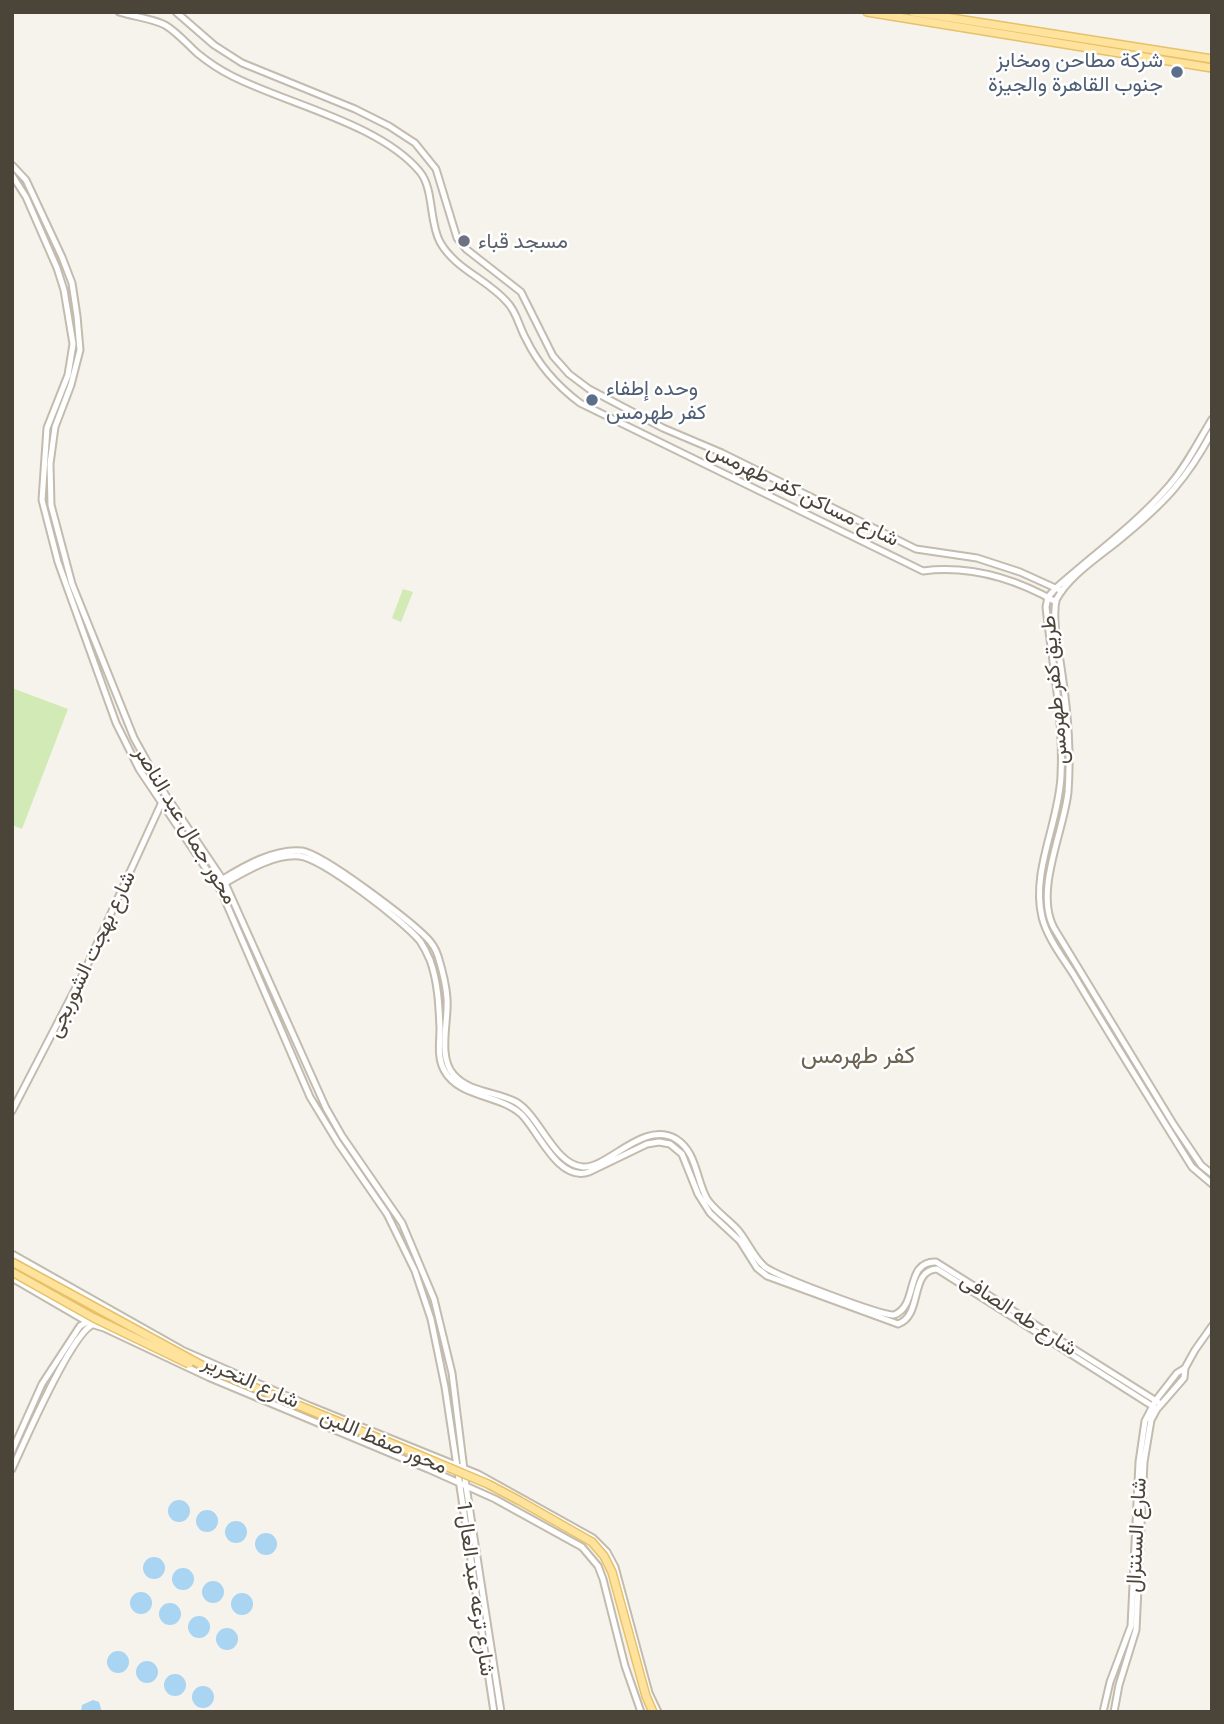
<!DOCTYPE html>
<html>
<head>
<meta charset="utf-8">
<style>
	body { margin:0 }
	#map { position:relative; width:1224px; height:1724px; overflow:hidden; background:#f6f3ec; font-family:"Exo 2",sans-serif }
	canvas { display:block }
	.frame { position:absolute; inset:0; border:14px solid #4b4439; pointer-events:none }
</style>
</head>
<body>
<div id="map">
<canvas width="1224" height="1724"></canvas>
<div class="frame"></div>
</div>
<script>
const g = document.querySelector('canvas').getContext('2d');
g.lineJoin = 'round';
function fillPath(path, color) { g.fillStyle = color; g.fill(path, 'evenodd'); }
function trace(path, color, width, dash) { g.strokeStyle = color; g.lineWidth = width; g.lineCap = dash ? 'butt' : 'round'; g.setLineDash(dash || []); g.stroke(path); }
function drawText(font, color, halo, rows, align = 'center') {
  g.font = font + ' "Exo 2",Vazirmatn,sans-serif'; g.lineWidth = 5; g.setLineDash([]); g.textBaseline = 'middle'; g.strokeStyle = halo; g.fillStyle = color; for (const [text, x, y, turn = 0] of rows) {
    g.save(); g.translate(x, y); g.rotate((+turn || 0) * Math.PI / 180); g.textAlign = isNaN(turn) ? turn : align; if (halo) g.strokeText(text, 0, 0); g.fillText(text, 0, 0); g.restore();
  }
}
fillPath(new Path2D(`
	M403 589 413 592 401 622 392 618Z
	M12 688 68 709 22 829 12 825Z`), '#d2eab5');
fillPath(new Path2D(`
	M168 1511a11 11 0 1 1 22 0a11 11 0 1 1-22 0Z
	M196 1521a11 11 0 1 1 22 0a11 11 0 1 1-22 0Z
	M225 1532a11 11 0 1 1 22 0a11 11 0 1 1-22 0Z
	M255 1544a11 11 0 1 1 22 0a11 11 0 1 1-22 0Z
	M143 1568a11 11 0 1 1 22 0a11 11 0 1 1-22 0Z
	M172 1579a11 11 0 1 1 22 0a11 11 0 1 1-22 0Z
	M202 1592a11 11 0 1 1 22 0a11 11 0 1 1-22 0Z
	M130 1603a11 11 0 1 1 22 0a11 11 0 1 1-22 0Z
	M231 1604a11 11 0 1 1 22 0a11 11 0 1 1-22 0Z
	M159 1614a11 11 0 1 1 22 0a11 11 0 1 1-22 0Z
	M188 1627a11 11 0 1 1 22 0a11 11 0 1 1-22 0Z
	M216 1639a11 11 0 1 1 22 0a11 11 0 1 1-22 0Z
	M107 1662a11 11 0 1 1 22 0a11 11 0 1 1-22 0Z
	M136 1672a11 11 0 1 1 22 0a11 11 0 1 1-22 0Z
	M164 1685a11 11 0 1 1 22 0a11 11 0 1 1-22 0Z
	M192 1697a11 11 0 1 1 22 0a11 11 0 1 1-22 0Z
	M93 1700 99 1702 102 1712H81L82 1705Z`), '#a9d4f2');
const tertiary = new Path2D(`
	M119 12C134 17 151 18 165 25 177 32 187 44 197 53 208 62 220 70 232 76 287 104 381 124 420 172 434 189 429 222 440 242 455 269 487 279 507 302 517 312 519 327 526 339 539 366 556 385 580 403L923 571C971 565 1014 578 1056 602
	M176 12 214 45 242 63 355 109 389 126 415 143 436 169 457 238 466 249 521 292 553 356 569 374 589 389 663 428 722 453 916 549 977 558 1020 572 1062 591
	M12 165 26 180 62 257 72 283 77 316 80 350 71 385 55 427 50 464 51 505 72 584 134 738 165 794 225 883 326 1108 342 1136 402 1223 434 1299 452 1373 466 1486 501 1712
	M12 175 26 197 57 268 64 290 73 344 68 375 47 428 42 500 58 562 116 723 139 769 221 891 310 1097 338 1143 387 1214 415 1271 431 1319 445 1387 494 1712
	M1212 419C1198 442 1186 467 1168 487 1135 525 1093 555 1056 588L1048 597 1046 607C1052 663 1064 719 1061 776 1059 823 1031 871 1042 917 1047 938 1064 959 1075 977 1113 1041 1153 1104 1192 1167L1212 1184
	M1212 432C1187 479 1164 503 1124 536 1102 555 1070 574 1056 600 1052 623 1059 651 1062 674 1068 714 1071 752 1068 792 1064 831 1034 891 1054 928L1174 1125 1201 1165 1212 1174
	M223 879C244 866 275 848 302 851 325 855 409 920 427 938 432 943 436 950 438 956 442 969 446 984 447 998 449 1020 437 1057 454 1075 470 1093 496 1091 516 1102 540 1116 554 1165 583 1167 609 1168 643 1120 676 1139 697 1152 696 1180 707 1199 715 1211 727 1218 737 1229 747 1240 753 1257 765 1267 777 1276 879 1315 894 1315 919 1306 904 1261 936 1262L1161 1404
	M225 883C246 871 274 854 299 856 322 858 405 922 420 941 424 947 427 953 430 960 438 982 439 1005 440 1028 440 1042 437 1057 444 1070 459 1098 499 1094 521 1114 538 1130 558 1183 589 1172L647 1144 659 1142 670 1144 682 1154 698 1194 710 1213 740 1241 757 1268 767 1276 898 1324C923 1316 909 1270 937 1269L1157 1409
	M12 1111 85 970 162 802
	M12 1254 182 1350 310 1406 478 1474 593 1538 607 1552 615 1567 649 1693 658 1712
	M12 1278 91 1324 104 1328 208 1377 428 1469 495 1499 582 1547 598 1566 603 1579 625 1666 641 1712
	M12 1451 42 1384 80 1326 87 1322
	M12 1469C24 1443 72 1331 94 1324
	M1103 1712 1110 1682 1131 1626 1139 1462 1145 1421 1156 1400 1177 1373 1185 1368
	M1114 1712 1119 1685 1136 1630 1144 1462 1151 1420 1157 1409 1184 1378 1185 1368 1195 1350 1212 1326`);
const primary = new Path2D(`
	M867 12 1212 68
	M913 12 1212 59`);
trace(tertiary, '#c2bbae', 9);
trace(primary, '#e6c16a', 10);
trace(tertiary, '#fff', 5);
trace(primary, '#ffe39c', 7);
const primaryBridge = new Path2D(`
	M12 1262 207 1368 393 1444 488 1484 520 1501 592 1542 604 1556 612 1572 646 1696 653 1712
	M12 1272 94 1318 189 1364`);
trace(primaryBridge, '#e6c16a', 10, []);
trace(primaryBridge, '#ffe39c', 7);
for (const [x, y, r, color] of [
	[1177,72,7,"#5c6f8a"],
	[464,241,7,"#6b7280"],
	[592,400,7,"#5c6f8a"]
]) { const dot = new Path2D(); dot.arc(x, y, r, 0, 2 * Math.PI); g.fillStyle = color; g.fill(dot); trace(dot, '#fff', 2.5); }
drawText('21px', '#4e5e75', '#fff', [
	["شركة مطاحن ومخابز",1163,60],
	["جنوب القاهرة والجيزة",1163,84],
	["وحده إطفاء",606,388,"left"],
	["كفر طهرمس",606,412,"left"]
], 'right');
drawText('21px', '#5b616d', '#fff', [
	["مسجد قباء",478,241]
], 'left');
drawText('21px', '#4b4439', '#fff', [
	["شارع مساكن كفر طهرمس",803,494,26],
	["طريق كفر طهرمس",1054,690,-95],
	["محور جمال عبد الناصر",186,825,59],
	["شارع بهجت الشوربجى",91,954,-65],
	["شارع طه الصافى",1019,1314,33],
	["شارع التحرير",251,1381,24],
	["محور صفط اللبن",384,1441,23],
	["شارع السنترال",1136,1535,-87],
	["شارع ترعه عبد العال 1",476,1589,82]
]);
drawText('24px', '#6e6250', '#fff', [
	["كفر طهرمس",858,1055]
]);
</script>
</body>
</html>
